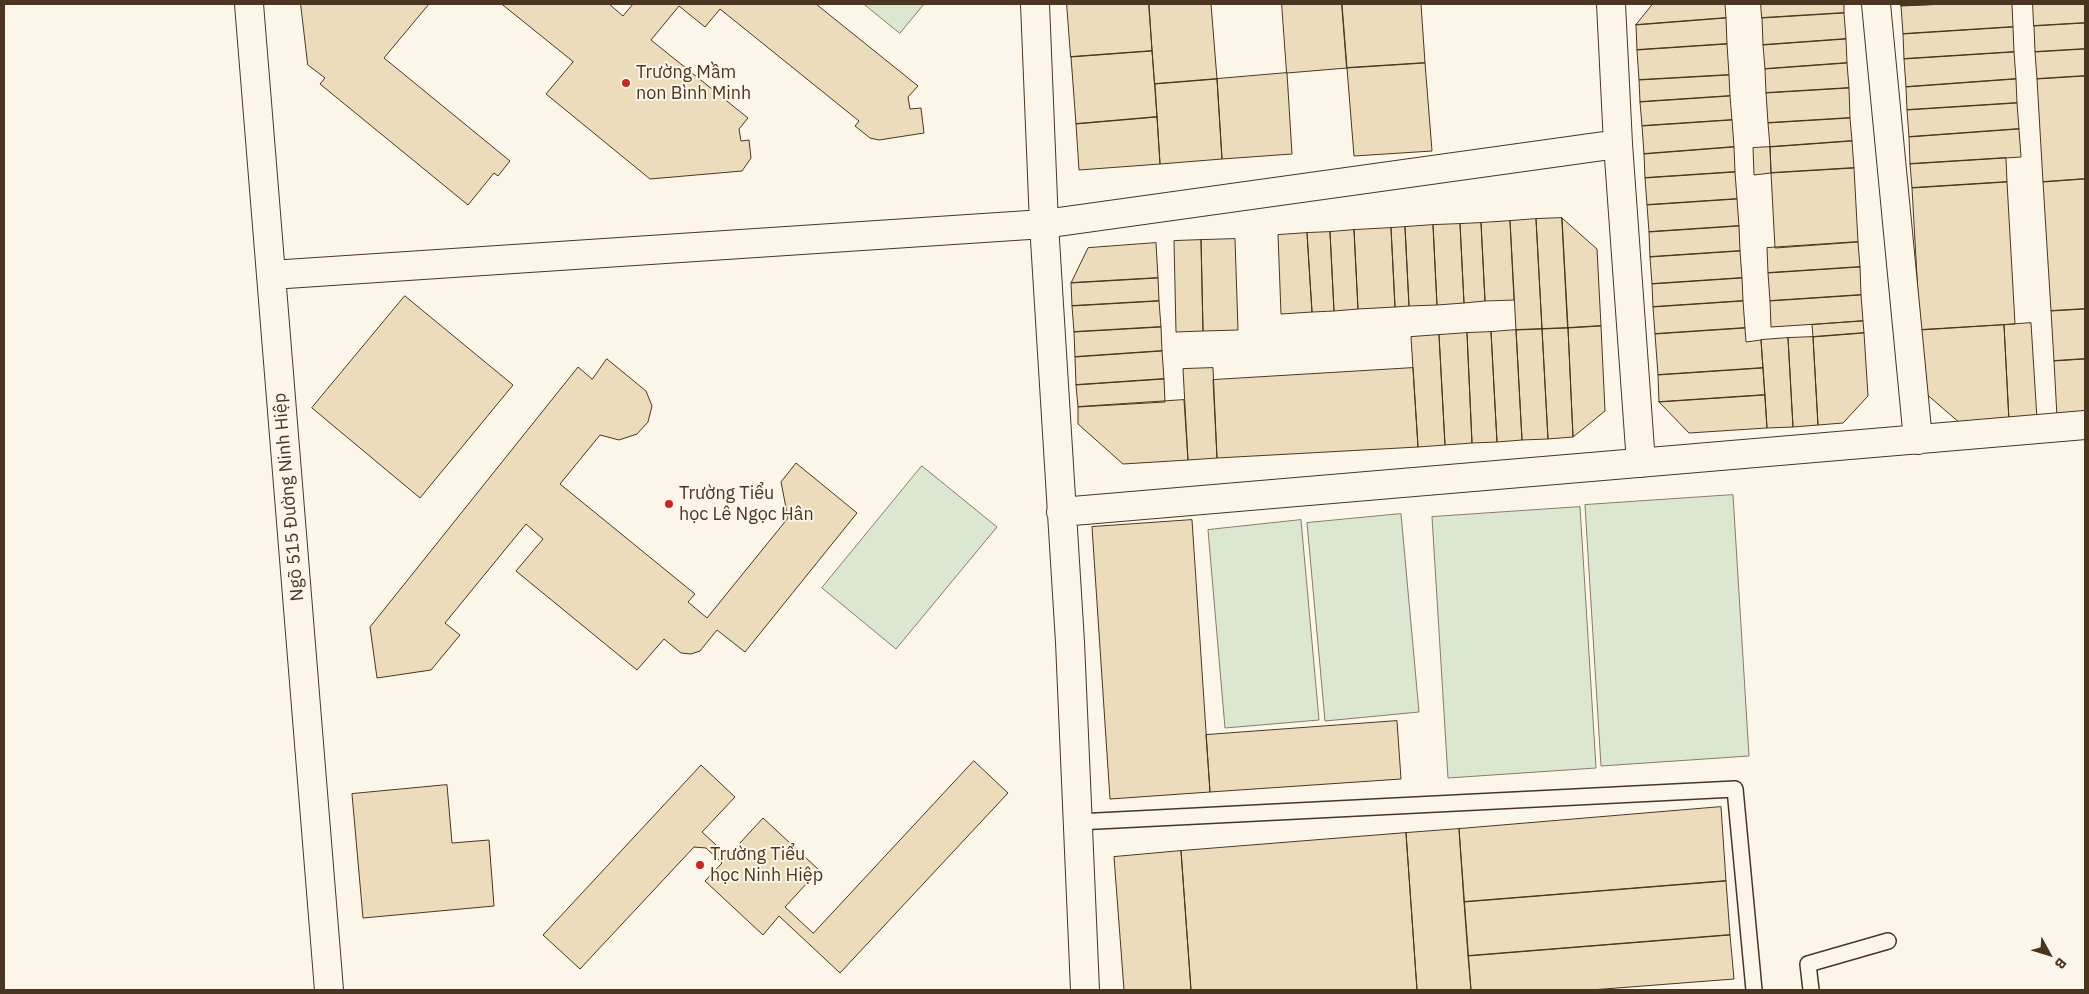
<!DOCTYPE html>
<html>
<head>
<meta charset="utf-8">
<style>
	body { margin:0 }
	#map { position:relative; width:2089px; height:994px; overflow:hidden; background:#fbf6e9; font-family:"IBM Plex Sans",sans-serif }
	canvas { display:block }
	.frame { position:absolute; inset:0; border:5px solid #4a3520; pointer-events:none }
	.north { position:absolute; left:2024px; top:929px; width:50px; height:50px; -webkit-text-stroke:4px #fbf6e9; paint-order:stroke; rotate:129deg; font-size:14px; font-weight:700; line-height:20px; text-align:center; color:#4a3520 }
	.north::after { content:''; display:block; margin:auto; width:18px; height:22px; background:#4a3520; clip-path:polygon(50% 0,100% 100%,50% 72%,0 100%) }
</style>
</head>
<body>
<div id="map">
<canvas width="2089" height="994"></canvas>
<div class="frame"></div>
<div class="north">B</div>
</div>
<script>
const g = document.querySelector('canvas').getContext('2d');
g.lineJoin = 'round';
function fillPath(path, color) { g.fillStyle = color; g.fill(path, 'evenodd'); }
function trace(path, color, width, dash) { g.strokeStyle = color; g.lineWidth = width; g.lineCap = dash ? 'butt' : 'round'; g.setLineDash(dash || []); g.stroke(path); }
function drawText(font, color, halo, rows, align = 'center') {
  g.font = font + ' "IBM Plex Sans",sans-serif'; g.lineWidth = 4; g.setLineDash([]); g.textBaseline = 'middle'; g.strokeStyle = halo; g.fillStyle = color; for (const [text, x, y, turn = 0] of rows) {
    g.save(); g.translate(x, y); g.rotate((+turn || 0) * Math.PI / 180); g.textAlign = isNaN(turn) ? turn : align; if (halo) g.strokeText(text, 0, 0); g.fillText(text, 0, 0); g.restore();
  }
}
const green = new Path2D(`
	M864 4H924L900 33Z
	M922 466 997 527 896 649 822 588Z
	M1733 495 1749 756 1601 766 1585 505Z
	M1580 507 1596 768 1448 778 1432 517Z
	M1401 514 1419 712 1325 721 1307 523Z
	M1301 520 1319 720 1225 728 1208 530Z`);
fillPath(green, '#dce7d0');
trace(green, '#887966', 1);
const building = new Path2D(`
	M301 4H429L384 58 510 161 498 176 494 173 468 205 320 84 325 78 308 65Z
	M502 4H609L623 16 633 4H816L918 86 908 97 910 109 921 108 924 133 879 140 870 138 855 126 859 121 720 9 705 27 679 6 651 40 748 118 739 129 741 141 749 140 751 158 742 171 650 179 546 94 573 62Z
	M1067 4H1149L1152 51 1071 57Z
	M1149 4H1211L1217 79 1155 84Z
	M1282 4H1342L1347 68 1287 73Z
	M1342 4H1421L1425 63 1347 68Z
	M1653 4H1725L1726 18 1636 25Z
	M1761 4H1844V13L1762 18Z
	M1901 4H1946L1901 6Z
	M1946 4H2012L2013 27 1903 34 1901 6Z
	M2033 4H2085V23L2034 26Z
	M1844 13 1846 39 1763 45 1762 18Z
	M1726 18 1727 44 1637 50 1636 25Z
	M2085 23V49L2035 52 2034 26Z
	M2013 27 2014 52 1904 59 1903 34Z
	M1846 39 1847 63 1765 69 1763 45Z
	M1727 44 1729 75 1639 80 1637 50Z
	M2085 49V76L2037 79 2035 52Z
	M1152 51 1157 117 1076 124 1071 57Z
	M2014 52 2016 79 1906 87 1904 59Z
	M1425 63 1432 151 1354 156 1347 68Z
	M1847 63 1849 88 1766 93 1765 69Z
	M1287 73 1292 154 1222 159 1217 79Z
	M1729 75 1730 96 1640 102 1639 80Z
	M2085 76V179L2043 182 2037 79Z
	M1217 79 1222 159 1160 164 1155 84Z
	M2016 79 2017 103 1907 110 1906 87Z
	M1849 88 1850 118 1768 123 1766 93Z
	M1730 96 1732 120 1642 126 1640 102Z
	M2017 103 2019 129 1909 137 1907 110Z
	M1157 117 1160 164 1079 170 1076 124Z
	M1850 118 1852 141 1770 147 1768 123Z
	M1732 120 1734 147 1644 154 1642 126Z
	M2019 129 2021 157 1910 164 1909 137Z
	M1852 141 1854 168 1771 173 1770 147Z
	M1734 147 1735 172 1645 178 1644 154Z
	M1770 147 1771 173 1754 175 1753 148Z
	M2006 158 2007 182 1912 188 1910 164Z
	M1854 168 1858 242 1775 248 1771 173Z
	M1735 172 1737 199 1647 205 1645 178Z
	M2085 179V309L2051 311 2043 182Z
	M2007 182 2015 324 1920 330 1912 188Z
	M1737 199 1739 226 1649 232 1647 205Z
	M1562 218 1597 249 1601 326 1568 328Z
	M1562 218 1568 328 1542 329 1536 219Z
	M1536 219 1542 329 1516 330 1510 221Z
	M1510 221 1514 300 1485 301 1481 223Z
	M1481 223 1485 301 1464 303 1460 224Z
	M1460 224 1464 303 1437 305 1433 225Z
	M1433 225 1437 305 1409 306 1405 227Z
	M1739 226 1740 251 1650 257 1649 232Z
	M1405 227 1409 306 1395 307 1391 228Z
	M1391 228 1395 307 1358 309 1354 230Z
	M1354 230 1358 309 1334 311 1330 232Z
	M1330 232 1334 311 1312 312 1307 233Z
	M1307 233 1312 312 1281 314 1278 235Z
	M1235 239 1238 330 1203 331 1201 240Z
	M1201 240 1203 331 1176 332 1174 241Z
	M1858 242 1860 267 1768 273 1767 248Z
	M1156 243 1158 278 1071 283 1088 248Z
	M1740 251 1742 278 1652 284 1650 257Z
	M1860 267 1861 295 1770 301 1768 273Z
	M1158 278 1159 301 1072 306 1071 283Z
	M1742 278 1743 301 1653 307 1652 284Z
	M1861 295 1863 321 1771 327 1770 301Z
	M405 296 513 385 420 498 312 408Z
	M1159 301 1161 327 1074 332 1072 306Z
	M1743 301 1745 328 1655 334 1653 307Z
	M2085 309V359L2054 361 2051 311Z
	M1863 321 1864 333 1813 337 1812 325Z
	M2031 323 2037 419 2009 421 2004 325Z
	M2004 325 2009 421 1961 424 1924 392 1920 330Z
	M1601 326 1605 411 1573 437 1568 328Z
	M1161 327 1162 351 1075 357 1074 332Z
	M1568 328 1573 437 1548 439 1542 329Z
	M1745 328 1746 342 1761 340 1763 368 1658 375 1655 334Z
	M1542 329 1548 439 1522 440 1516 330Z
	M1516 330 1522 440 1497 442 1491 332Z
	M1491 332 1497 442 1472 443 1467 333Z
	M1467 333 1472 443 1445 445 1439 335Z
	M1864 333 1868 396 1843 423 1818 425 1813 337Z
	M1439 335 1445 445 1418 447 1411 337Z
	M1813 337 1818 425 1793 427 1788 338Z
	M1788 338 1793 427 1767 428 1761 340Z
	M1162 351 1164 379 1076 385 1075 357Z
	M607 359 646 391 652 406 648 422 637 434 619 440 600 435 560 484 695 594 688 602 707 618 788 518 781 482 796 463 857 513 745 652 717 630 700 651 691 654 681 653 664 639 637 670 516 571 543 539 526 524 445 623 460 635 431 670 377 678 370 627 578 367 592 379Z
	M2085 359V416L2057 417 2054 361Z
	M1213 368 1217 458 1188 460 1183 369Z
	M1413 368 1418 447 1217 458 1213 380Z
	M1763 368 1765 395 1659 402 1658 375Z
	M1164 379 1165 402 1078 407 1076 385Z
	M1765 395 1767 428 1751 429 1689 433 1659 402Z
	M1184 400 1188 460 1123 464 1078 424V407Z
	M1192 520 1210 792 1110 799 1092 527Z
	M1397 721 1401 779 1210 792 1206 735Z
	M974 761 1008 793 840 973 779 916 763 935 705 881 722 863 706 848 694 847 580 969 543 935 701 765 735 797 702 832 728 856 763 818 819 870 785 907 813 933Z
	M447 785 452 843 489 840 494 906 363 918 352 794Z
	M1721 807 1726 881 1464 902 1459 829Z
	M1459 829 1471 990H1417L1406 833Z
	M1406 833 1417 990H1191L1181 851Z
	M1181 851 1191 990H1124L1114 857Z
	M1726 881 1730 935 1468 956 1464 902Z
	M1730 935 1734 979 1591 990H1471L1468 956Z`);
fillPath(building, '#ecdcbc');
trace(building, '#4a3520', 1);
const lane = new Path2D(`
	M1077 822 1735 789 1754 990
	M1811 990 1808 964 1888 941`);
const street = new Path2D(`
	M249 4 329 990
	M1035 4 1044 224 1070 642 1085 990
	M1611 4 1618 144 1641 463
	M1876 4 1918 440
	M271 275 1044 224 1618 144
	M1061 512 2085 425`);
trace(lane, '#4a3520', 18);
trace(street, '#4a3520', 30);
trace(lane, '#fbf6e9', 15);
trace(street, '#fbf6e9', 28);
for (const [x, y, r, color] of [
	[626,83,5,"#c62828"],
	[669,504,5,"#c62828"],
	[700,865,5,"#c62828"]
]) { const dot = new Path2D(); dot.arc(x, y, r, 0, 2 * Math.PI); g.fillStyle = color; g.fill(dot); trace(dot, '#fbf6e9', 2); }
drawText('18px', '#4a3520', '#fbf6e9', [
	["Trường Mầm",636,73],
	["non Bình Minh",636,94],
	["Trường Tiểu",679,494],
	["học Lê Ngọc Hân",679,515],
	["Trường Tiểu",710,855],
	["học Ninh Hiệp",710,876]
], 'left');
drawText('18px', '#4a3520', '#fbf6e9', [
	["Ngõ 515 Đường Ninh Hiệp",289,497,-95]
]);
</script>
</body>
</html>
